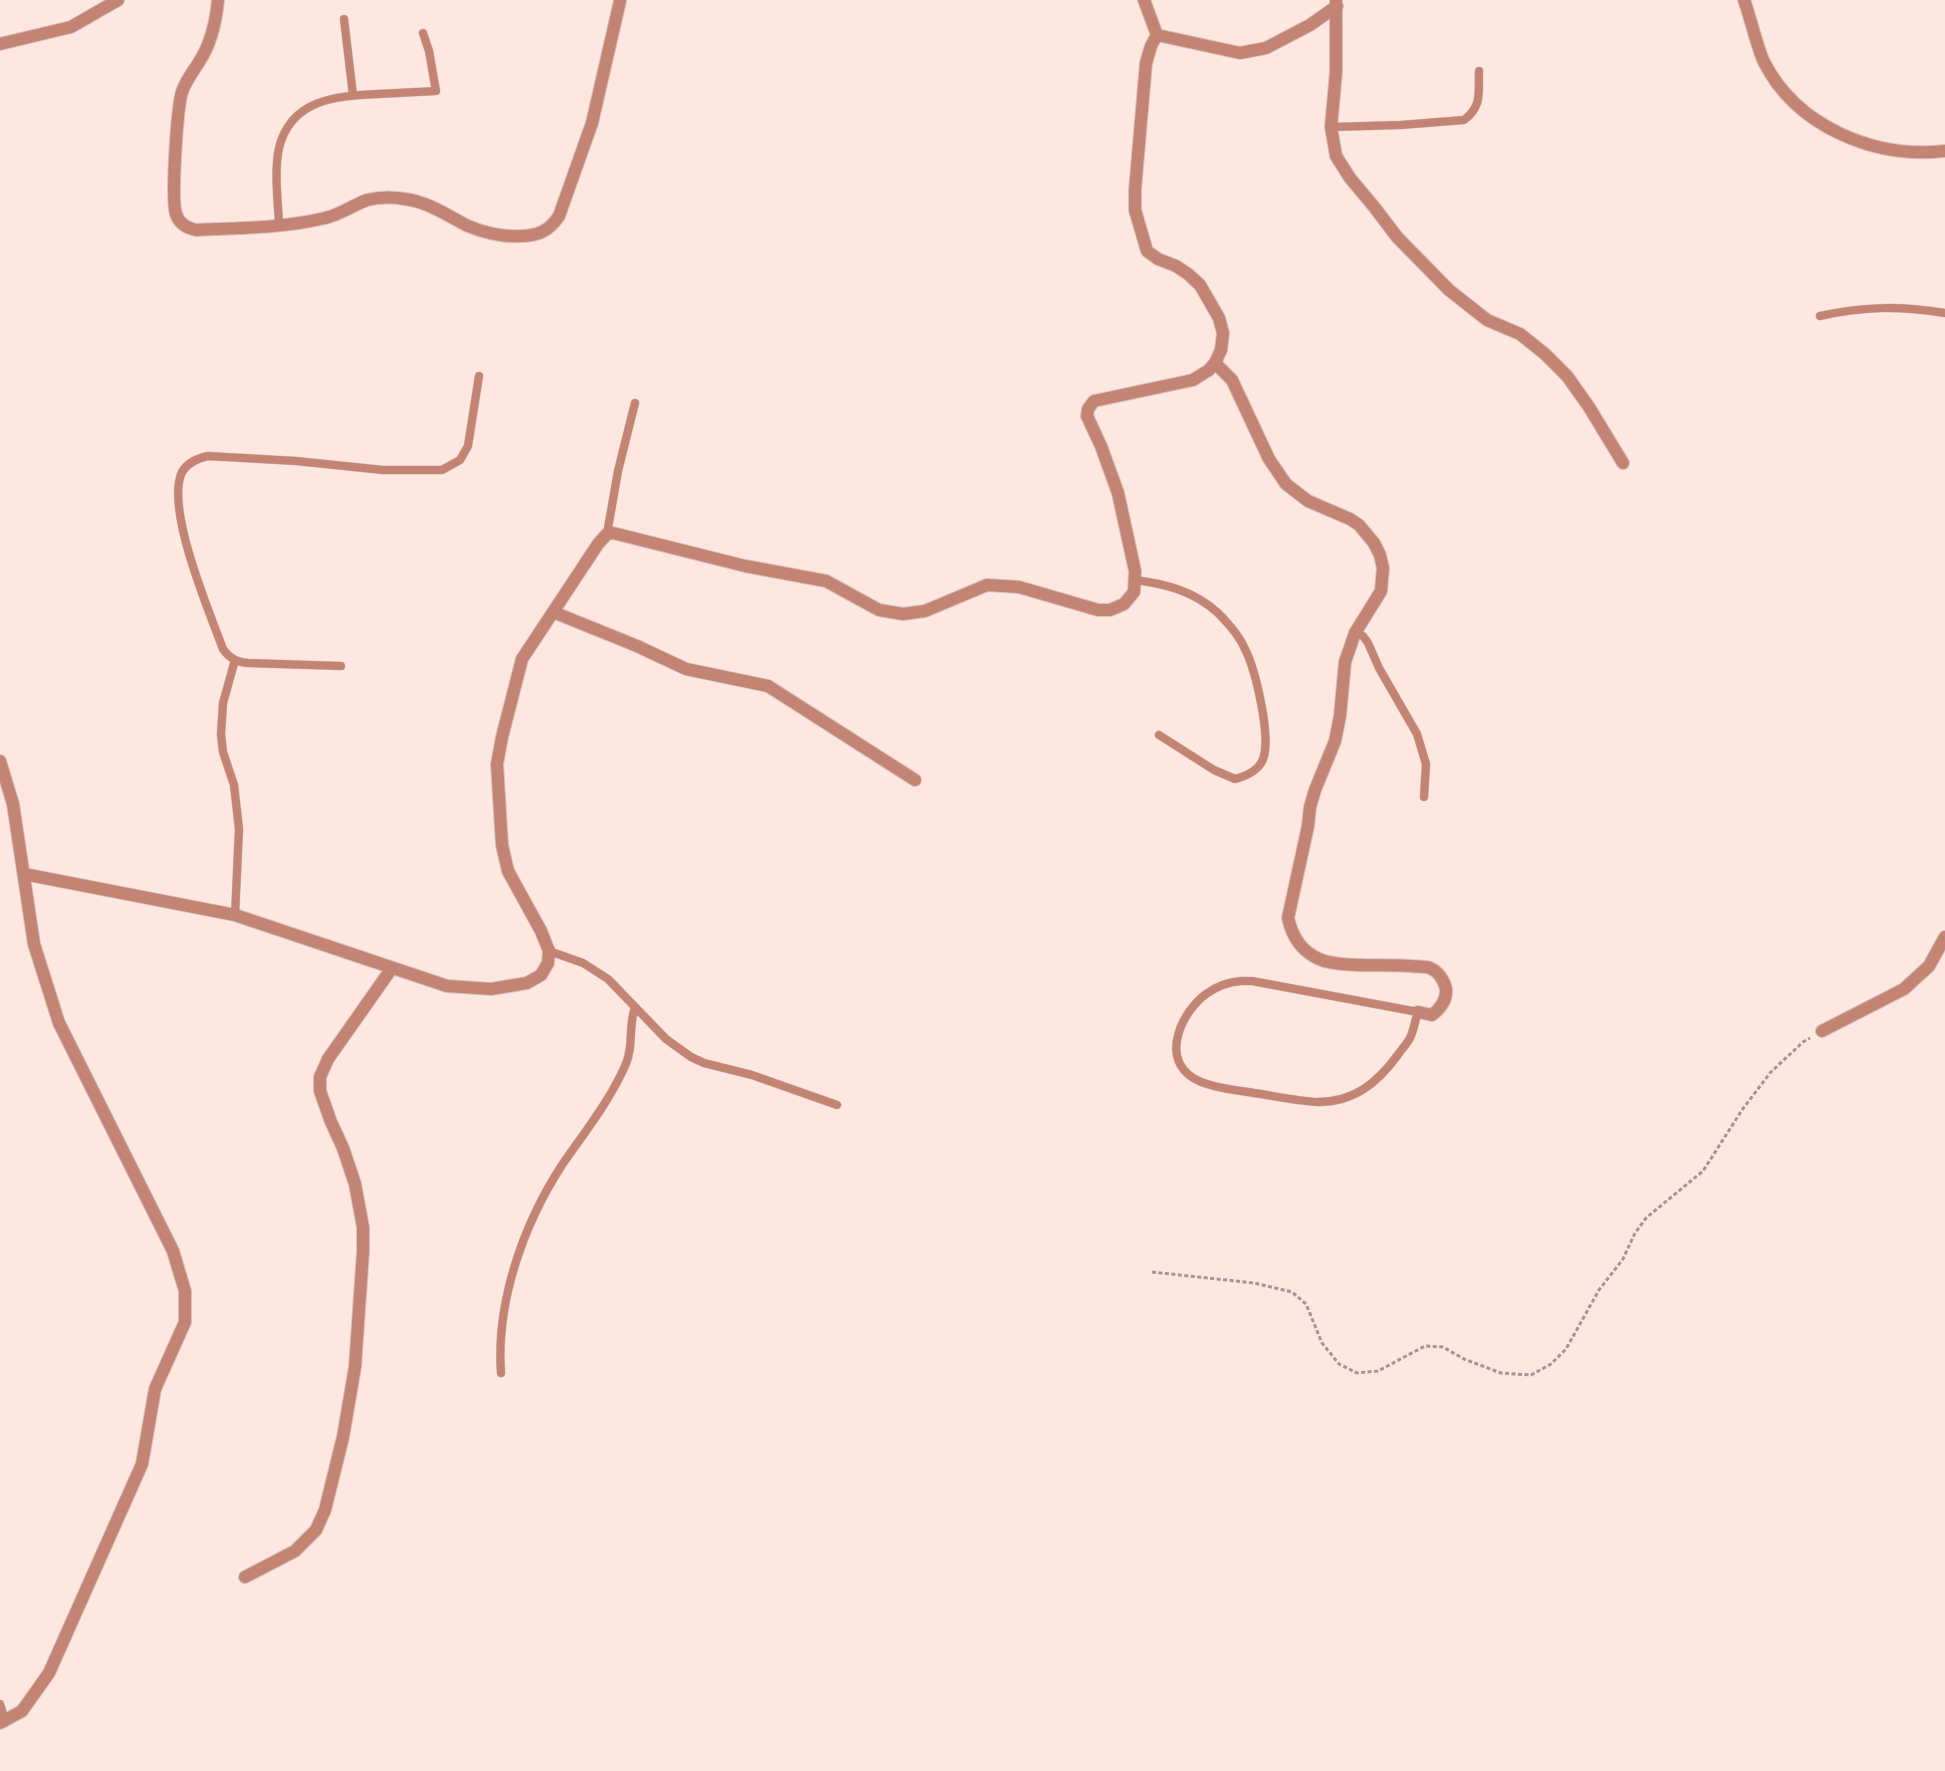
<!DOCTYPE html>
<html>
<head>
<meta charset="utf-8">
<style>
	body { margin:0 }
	canvas { display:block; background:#fee7e1 }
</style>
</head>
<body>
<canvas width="1945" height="1771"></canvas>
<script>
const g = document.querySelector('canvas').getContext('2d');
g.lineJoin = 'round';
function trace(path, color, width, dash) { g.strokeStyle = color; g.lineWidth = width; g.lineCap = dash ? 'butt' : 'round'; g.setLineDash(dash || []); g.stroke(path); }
const service = new Path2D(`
	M344 19 353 95
	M1331 127 1401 125 1464 120C1483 106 1478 91 1479 71
	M279 225C278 201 274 171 279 148 291 99 336 96 378 94 397 93 416 92 436 91L429 51 423 33
	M1820 316C1865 306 1900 306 1945 313
	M607 534 618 471 635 403
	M1135 580C1166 584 1194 591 1218 613 1228 623 1239 635 1245 649 1256 671 1270 733 1264 756 1261 769 1247 776 1235 779L1214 770 1159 735
	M1355 633 1363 636 1368 643 1379 668 1417 734 1426 764 1424 797
	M235 660 223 703 221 734 223 752 234 785 239 829 235 915
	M341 666 248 663C236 662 229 658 223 649 209 611 165 508 182 472 187 463 199 458 208 456L296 461 383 470H442L460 460 468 446 479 376
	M549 951 583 963 608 979 666 1039 691 1057 704 1063 752 1075 837 1105
	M1241 981H1252L1418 1012C1415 1020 1414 1030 1410 1038 1407 1044 1401 1050 1397 1056 1377 1083 1354 1102 1318 1102 1297 1101 1275 1096 1254 1093 1236 1090 1203 1087 1189 1075 1162 1053 1183 1011 1206 994 1217 986 1228 982 1241 981Z
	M501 1373C496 1302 523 1225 562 1165 584 1133 609 1102 625 1066 634 1047 628 1027 635 1007
	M0 1704 5 1720`);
const minor = new Path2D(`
	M218 0C216 21 211 44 199 62 193 72 186 80 182 92 177 108 171 199 176 214 179 224 187 228 196 230 238 228 284 228 325 218 340 215 353 205 367 200 379 197 394 197 405 199 429 202 448 216 468 226 485 233 502 237 520 236 538 236 549 231 559 216L592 123 620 1
	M1144 0 1157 35 1240 53 1266 48 1310 25 1337 6
	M1336 0V72L1331 127 1336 156 1350 178 1375 208 1397 237 1449 290 1487 320 1520 334 1545 354 1567 376 1589 407 1623 463
	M1744 0C1751 19 1756 44 1764 62 1797 127 1875 159 1945 151
	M1215 363 1232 380 1269 459 1286 484 1308 501 1350 519 1359 525 1374 543 1380 555 1383 568 1381 591 1355 633 1345 662 1340 716 1335 741 1315 790 1310 807 1308 826 1288 918C1292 936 1301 951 1319 959 1339 968 1387 964 1411 966 1417 967 1424 966 1430 968 1438 971 1444 980 1446 989 1447 1000 1441 1008 1432 1015L1418 1012
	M553 612 637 646 686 669 768 686 915 780
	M24 874 235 915 447 986 491 989 527 983 541 975 548 963 549 951 541 931 508 871 502 845 497 764 502 737 522 659 598 544 607 534 613 533 745 566 826 581 879 610 903 614 925 611 987 585 1019 587 1098 610H1110L1124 604 1134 592 1135 571 1118 493 1101 446 1087 416 1088 409 1094 401 1193 380 1209 370 1215 363 1221 350 1223 333 1219 318 1200 285 1188 274 1176 266 1158 259 1147 251 1135 210V190L1146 63 1151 46 1157 35
	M1822 1031 1904 989 1929 966 1945 937
	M245 1577 295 1551 316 1530 325 1510 343 1437 355 1367 363 1252V1227L355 1184 343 1148 331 1122 320 1091V1077L328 1059 392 968`);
const tertiary = new Path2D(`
	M0 44 71 27 118 0
	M0 761 13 804 34 944 59 1023 173 1251 185 1291V1322L155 1389 142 1464 49 1673 22 1711 0 1723`);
trace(service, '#d7c2bc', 9);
trace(minor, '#d7c2bc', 14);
trace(tertiary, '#d7c2bc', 14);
trace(new Path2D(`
	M1152 1272 1254 1283 1292 1292 1306 1304 1322 1343 1339 1364 1357 1373 1378 1371 1425 1346 1443 1347 1464 1359 1501 1373 1531 1375 1551 1364 1566 1349 1599 1290 1623 1259 1635 1233 1646 1218 1703 1171 1742 1110 1770 1073 1803 1042 1810 1038`), '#a6948e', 3, [4, 2.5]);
trace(service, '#c48473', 8);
trace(minor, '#c48473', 12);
trace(tertiary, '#c48473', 12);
</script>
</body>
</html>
